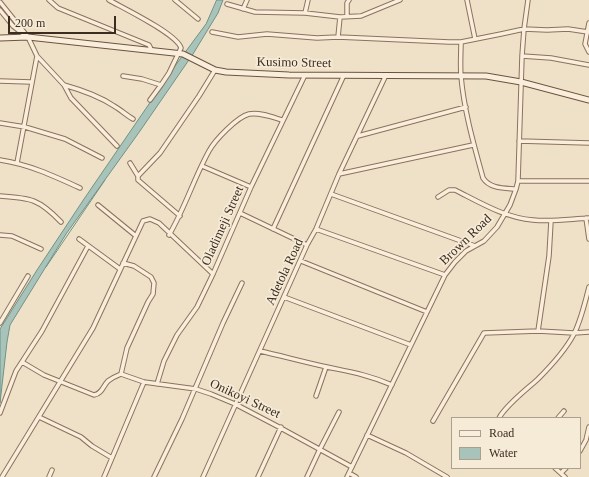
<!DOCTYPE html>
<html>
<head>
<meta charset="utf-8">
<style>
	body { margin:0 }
	#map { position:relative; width:589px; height:477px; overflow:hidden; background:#efe1c7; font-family:"Times New Roman",serif }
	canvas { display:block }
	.legend { position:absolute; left:451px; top:417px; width:130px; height:52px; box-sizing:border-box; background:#f6ebd7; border:1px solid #ac9f8e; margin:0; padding:5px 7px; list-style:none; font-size:12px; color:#3c2c20 }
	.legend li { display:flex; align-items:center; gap:8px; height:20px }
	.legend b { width:20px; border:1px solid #ac9f8e }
	.scale { position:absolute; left:8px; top:16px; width:108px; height:18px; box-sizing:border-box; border:2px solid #3c2c20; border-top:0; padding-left:5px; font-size:12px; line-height:14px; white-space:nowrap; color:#3c2c20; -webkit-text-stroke:3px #f6ebd7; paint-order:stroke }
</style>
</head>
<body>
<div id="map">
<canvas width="589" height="477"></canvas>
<ul class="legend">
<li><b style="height:5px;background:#f9eedb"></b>Road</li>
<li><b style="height:11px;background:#a8c3b9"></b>Water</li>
</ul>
<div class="scale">200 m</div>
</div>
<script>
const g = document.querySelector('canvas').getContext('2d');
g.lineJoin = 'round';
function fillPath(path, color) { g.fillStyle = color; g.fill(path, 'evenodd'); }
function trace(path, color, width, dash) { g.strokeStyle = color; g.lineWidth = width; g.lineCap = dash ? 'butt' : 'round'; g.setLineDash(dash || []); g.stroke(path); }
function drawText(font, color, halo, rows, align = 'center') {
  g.font = font + ' "Times New Roman",serif'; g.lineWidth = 3.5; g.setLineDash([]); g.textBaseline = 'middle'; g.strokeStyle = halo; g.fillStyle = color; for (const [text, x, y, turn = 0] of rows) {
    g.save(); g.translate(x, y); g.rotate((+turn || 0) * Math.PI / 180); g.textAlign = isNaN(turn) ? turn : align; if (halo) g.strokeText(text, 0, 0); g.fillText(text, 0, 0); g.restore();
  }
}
const water = new Path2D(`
	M217 0H223L218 13 193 54 140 131 66 234 10 325 7 342 0 403V329L37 270 84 199 175 66 206 24Z`);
fillPath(water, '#a8c3b9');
trace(water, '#6f9287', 1);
trace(new Path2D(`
	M46 267 105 180`), '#6f9287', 1);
const street = new Path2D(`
	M49 0 58 8 149 45 152 51
	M109 0C123 8 177 34 181 48L169 73 161 85 142 79 123 76
	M175 0 198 19
	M467 0 475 39
	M0 2 28 37 37 56 64 85 71 98 117 146
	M227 4 255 12 305 13 340 17 361 16 400 0
	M243 9 247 0
	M0 10 13 26 23 34
	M305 13 308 0
	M347 16V3L349 0
	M589 23 585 44 589 52
	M212 32 238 37 267 34 317 38 338 37 449 42H461L501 34 524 29 547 30 568 29 588 32
	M338 37 340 17
	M461 42C461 53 460 65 461 76 464 111 474 145 483 178 490 189 505 188 516 189
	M522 56 551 58 589 65
	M0 81 31 82
	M64 85C82 90 99 96 114 106 121 110 126 115 133 119
	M150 100 161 85
	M0 123 25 127 65 139 102 158
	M358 136 466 107
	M519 141 589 143
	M0 160C28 164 54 176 80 188
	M17 163 37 56
	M130 163 138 176V180L180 216
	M202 166 251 187
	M339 174 473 145
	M138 176 160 153 199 96 215 70
	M518 181H589
	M331 194 475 246
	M0 196C31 198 39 199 61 222
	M438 197 449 190H455C479 202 505 218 533 220 552 222 570 219 589 218
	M98 205 136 236
	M240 213 307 245
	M586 218 589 239
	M273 229 344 75
	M316 229 445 275
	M0 235 12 236 41 249
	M169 235C185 208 194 178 209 151 215 140 237 117 249 114 260 112 272 117 282 120
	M79 239 120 269
	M301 261 427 312
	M284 297 411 345
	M0 323 28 276
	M538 331 549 256 551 221
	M260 351C282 356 304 362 327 367 351 372 369 375 392 385
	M22 362 44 375 94 395C102 394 103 386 108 381 112 378 116 376 121 374
	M121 374 144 382 196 389 211 394 235 404 277 426 352 467
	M121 374 127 348 148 302 153 294 154 283 151 277 134 266 123 263
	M157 384 164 361 177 335 197 307 213 274 251 187 305 75
	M316 396 326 367
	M0 413 16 371 42 331 88 246
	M39 417 81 437 92 446 112 458
	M499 418C507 404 526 390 538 379 551 366 565 351 574 334 581 320 585 303 589 287
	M558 418 564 411
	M433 421 484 333 538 331 574 333 589 332
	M367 435 406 453 447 477
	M580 451 586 440 589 427
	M555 468 565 477
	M349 473 356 477
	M561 473 566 468
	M2 477 93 328 143 221 150 219 159 223 213 274
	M49 477 52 470
	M104 477 144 382
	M154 477 182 419 223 323 242 283
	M203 477 307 245 316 229 339 174 386 75
	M258 477 281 427
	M307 477 320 449 339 412
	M347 477 445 275 455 262 466 251 484 241 497 227 510 205 516 189 518 181 522 56 524 29 528 0`);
const secondary = new Path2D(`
	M0 38 28 37 183 54 215 70 226 72 289 75 486 76 521 82 589 100`);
trace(street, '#8b725c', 5.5);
trace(secondary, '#6d533f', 7);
trace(street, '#f9eedb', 3.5);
trace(secondary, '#f9eedb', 5);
drawText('13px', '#3c2c20', '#f6ebd7', [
	["Kusimo Street",294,63,1],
	["Oladimeji Street",223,226,-66],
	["Brown Road",466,240,-44],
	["Adetola Road",285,272,-65],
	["Onikoyi Street",245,399,25]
]);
</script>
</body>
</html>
